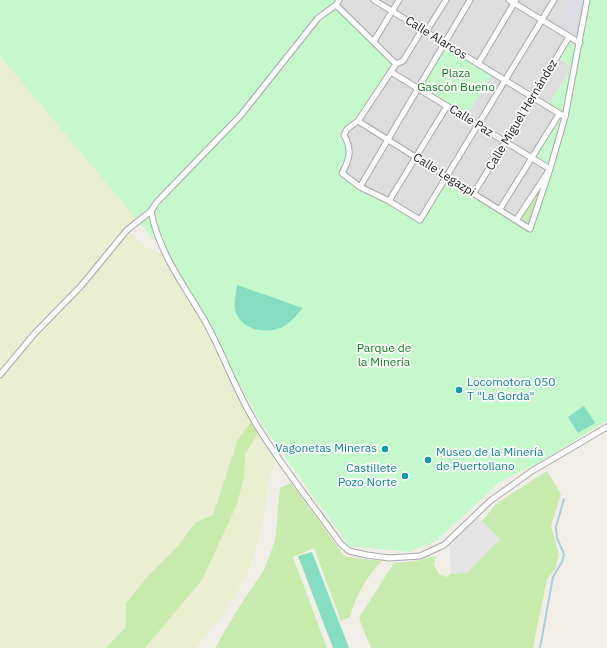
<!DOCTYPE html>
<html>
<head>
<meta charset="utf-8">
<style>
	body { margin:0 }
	canvas { display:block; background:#f0eee7 }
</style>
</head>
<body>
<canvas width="607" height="648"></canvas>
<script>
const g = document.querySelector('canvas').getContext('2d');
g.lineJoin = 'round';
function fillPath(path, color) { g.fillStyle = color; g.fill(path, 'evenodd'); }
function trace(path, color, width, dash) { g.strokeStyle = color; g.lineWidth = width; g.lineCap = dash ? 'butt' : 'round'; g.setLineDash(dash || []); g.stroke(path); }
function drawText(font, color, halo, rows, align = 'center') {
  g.font = font + ' "IBM Plex Sans",sans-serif'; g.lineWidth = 3.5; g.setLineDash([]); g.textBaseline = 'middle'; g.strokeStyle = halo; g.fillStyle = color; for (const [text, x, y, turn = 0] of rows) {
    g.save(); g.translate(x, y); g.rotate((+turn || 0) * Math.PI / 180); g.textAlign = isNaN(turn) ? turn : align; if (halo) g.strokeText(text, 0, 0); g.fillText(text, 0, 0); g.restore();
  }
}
fillPath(new Path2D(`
	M333 0H587L557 57 571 67 548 107 559 114 550 169 530 229 420 220 360 187 342 173 341 127 374 41Z`), '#dedddd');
fillPath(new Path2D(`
	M0 55 141 220 127 231 150 249 159 253H167L206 324 253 419 238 439 213 515 196 522 178 546 146 578 126 602V627L106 648H0Z
	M260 430 277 458 267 485 265 513 258 543 247 574 228 608 196 648H145L202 580 244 477 245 454Z`), '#ebefd2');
fillPath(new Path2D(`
	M542 182 543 184 528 222 522 218Z
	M253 419 260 430 245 454 244 477 237 504 202 580 145 648H106L126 627V603L146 578 178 546 196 522 213 515 238 439Z
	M547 471 561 494 551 526 559 555 555 569 547 579 533 648H371L359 618 394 563 422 560 436 556 434 565 439 574 447 577 451 573 457 574 500 540 482 521 497 503Z
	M291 483 345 557 382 561C366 577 356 595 350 617L341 621 314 548 293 557 327 648H215L241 604 264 570 275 541 280 488Z`), '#c7eaad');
fillPath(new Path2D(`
	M0 0H332L396 64 353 123 344 128V135L350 147 342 173 360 187 420 219 447 176 530 229 550 170 532 158 559 114 548 107 571 67 557 57 587 0H607V421L536 464 498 483 438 540 409 552 349 546 261 423 171 260 0 56Z
	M445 44 493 73 466 118 419 88Z`), '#c5f9cc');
fillPath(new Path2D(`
	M237 285 303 308C298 313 292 321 286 325 269 335 244 332 236 313 233 305 236 293 237 285Z
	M584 406 595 423 578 433 568 417Z
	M312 552 349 648H333L298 556Z`), '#86dec2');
fillPath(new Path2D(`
	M475 515 500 539 467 573H451L449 541Z`), '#e4e4e4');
fillPath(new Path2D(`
	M574 0H587L580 43 556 28Z`), '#dbdbe6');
trace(new Path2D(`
	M540 648 553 577 562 562 564 554 557 538 556 527 564 499`), '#a8cedd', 2);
const minor = new Path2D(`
	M374 0 565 117
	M509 0 580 43
	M336 5 396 64 358 121 347 129 344 135C352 149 350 159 342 173L360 187 470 0
	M426 32 446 0
	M374 41 399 0
	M396 64 403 61 422 30
	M478 64 516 0
	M391 72 550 169 517 219
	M358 121 530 229 550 169 565 117 587 0
	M360 187 389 201 420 220 554 0
	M474 193 569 37
	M389 201 447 106
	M500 209 559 114
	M151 211C158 252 186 288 206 323 223 354 235 388 253 419 278 462 311 502 340 543L349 551 367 555 389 558 420 556 444 545 490 501 532 471 607 427
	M0 375 35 333 81 286 127 230 151 211 157 202 241 115 318 18 336 5 339 0`);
trace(minor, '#a7a7a7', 7);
trace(minor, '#fff', 5);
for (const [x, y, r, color] of [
	[459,390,4,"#0f9aa8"],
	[385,449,4,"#0f9aa8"],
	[428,460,4,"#0f9aa8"],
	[405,476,4,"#0f9aa8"]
]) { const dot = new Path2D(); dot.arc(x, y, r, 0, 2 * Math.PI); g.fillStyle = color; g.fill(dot); trace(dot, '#fff', 1.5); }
drawText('12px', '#202020', '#fff', [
	["Calle Alarcos",436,38,32],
	["Calle Miguel Hernández",522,115,-59],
	["Calle Paz",471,121,32],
	["Calle Legazpi",444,175,32]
]);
drawText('12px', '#0d7f1e', '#fff', [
	["Plaza",456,74],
	["Gascón Bueno",456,88],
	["Parque de",384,349],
	["la Minería",384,363]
]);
drawText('12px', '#0d838f', '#fff', [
	["Locomotora 050",467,383],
	["T \"La Gorda\"",467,397],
	["Vagonetas Mineras",377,449,"right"],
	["Museo de la Minería",436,453],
	["de Puertollano",436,467],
	["Castillete",397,469,"right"],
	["Pozo Norte",397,483,"right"]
], 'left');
</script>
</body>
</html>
